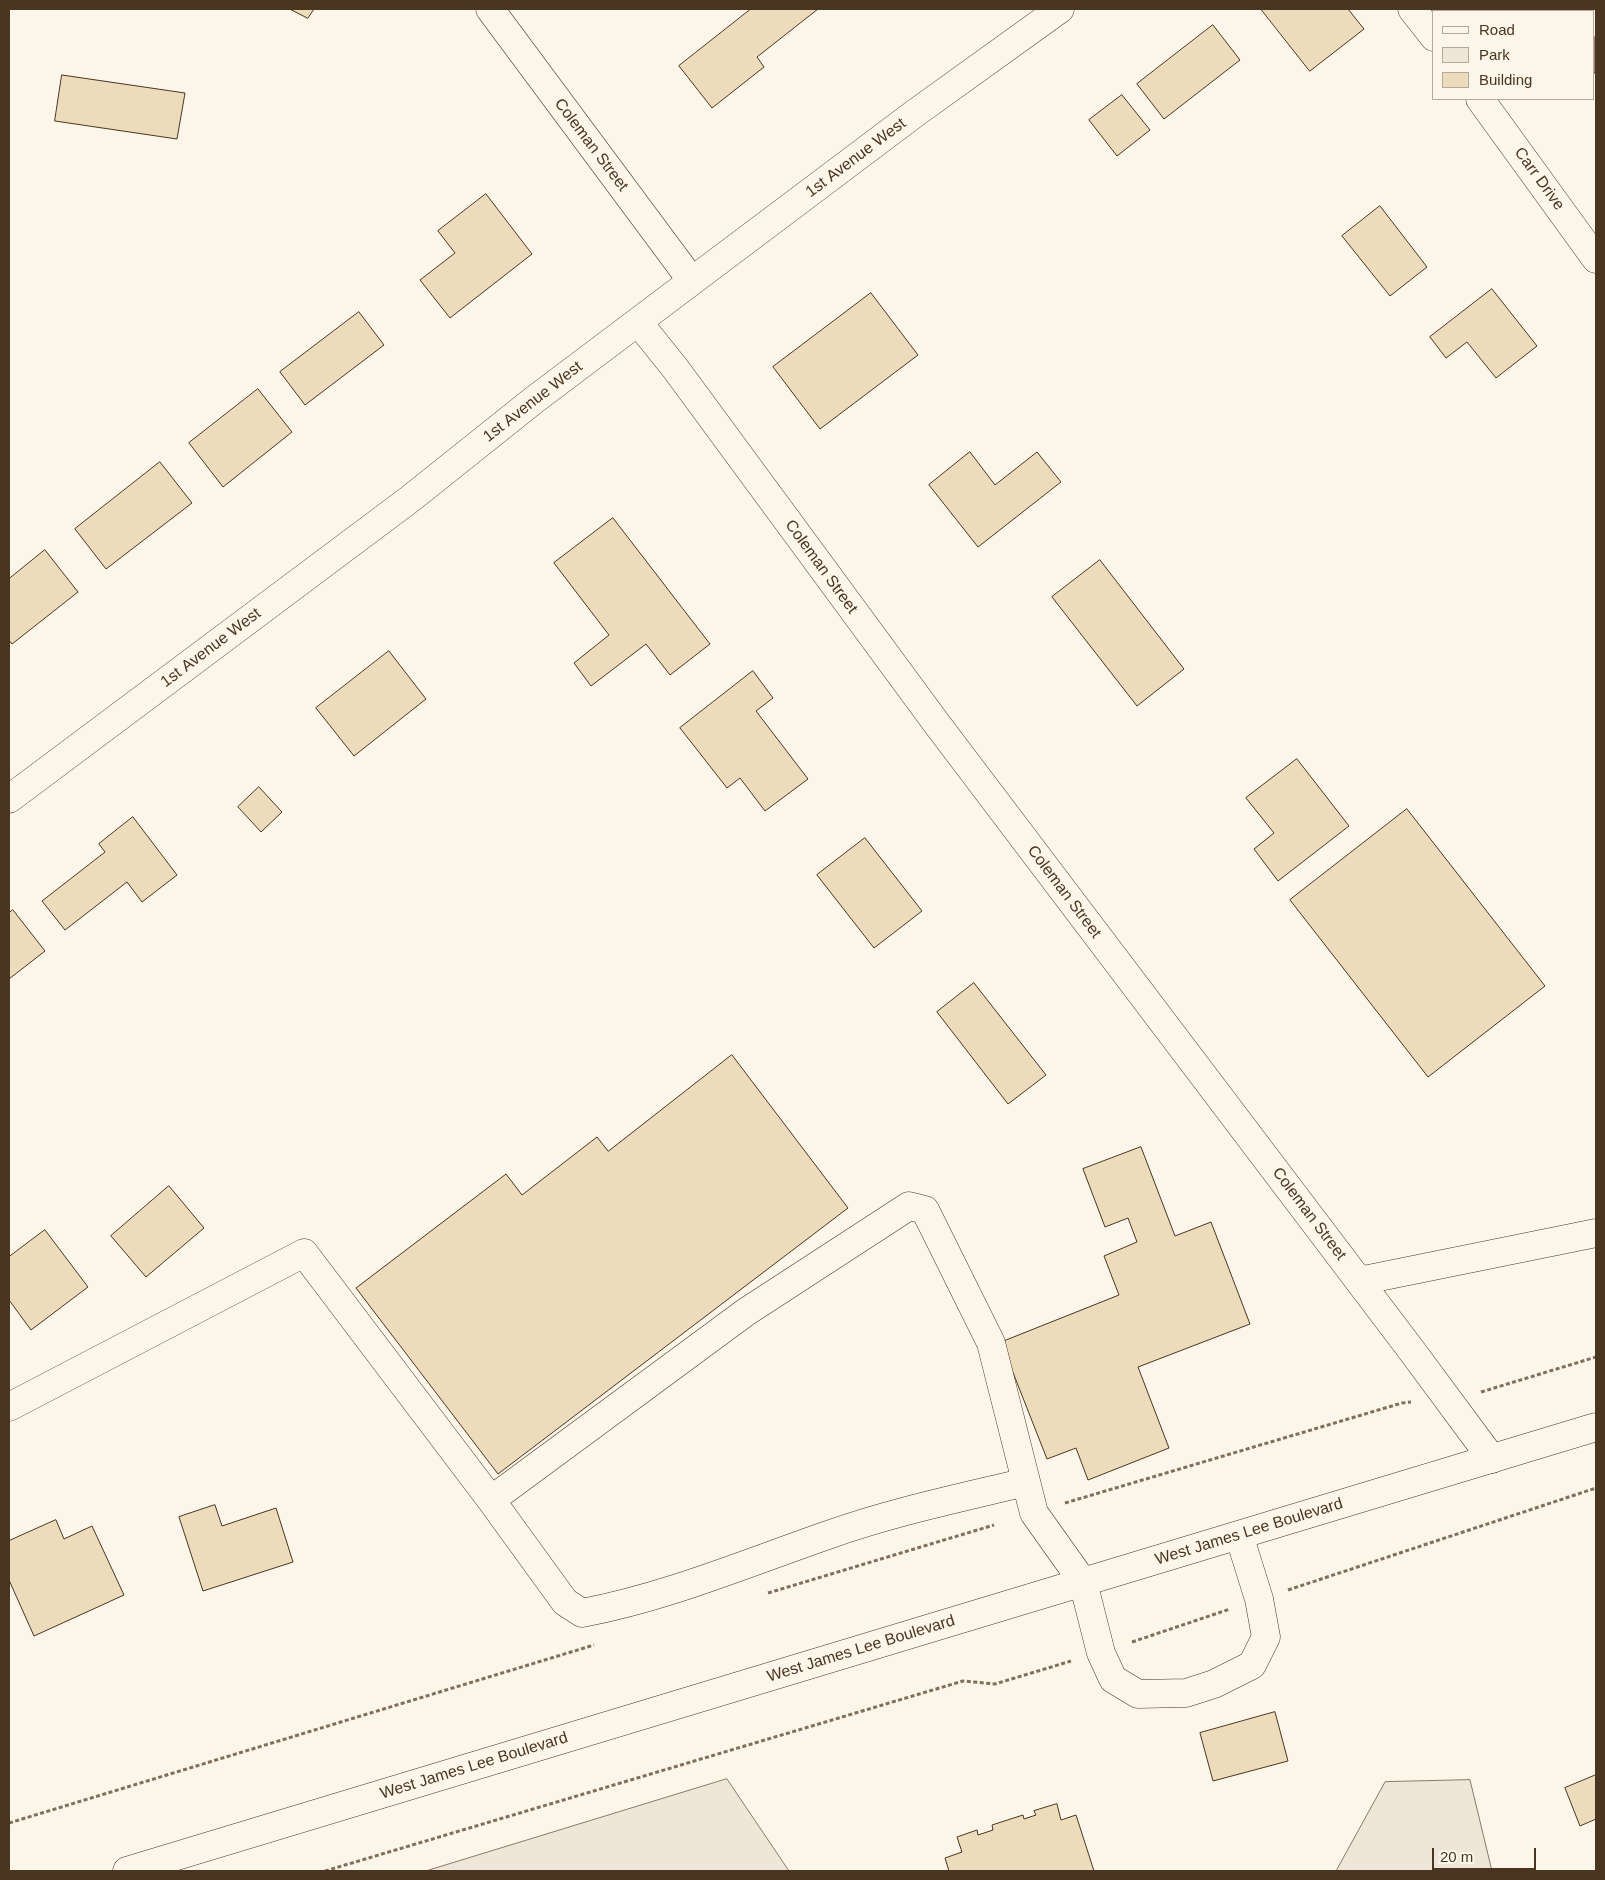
<!DOCTYPE html>
<html>
<head>
<meta charset="utf-8">
<style>
	body { margin:0 }
	#map { position:relative; width:1605px; height:1880px; overflow:hidden; background:#fbf6e9; font-family:Helvetica,sans-serif }
	canvas { display:block }
	.frame { position:absolute; inset:0; border:10px solid #4a3520; pointer-events:none }
	.legend { position:absolute; left:1432px; top:10px; width:162px; height:90px; box-sizing:border-box; background:#fbf6e9; border:1px solid #b4a999; margin:0; padding:6px 9px; list-style:none; font-size:15px; color:#4a3520 }
	.legend li { display:flex; align-items:center; gap:10px; height:25px }
	.legend b { width:25px; border:1px solid #b4a999 }
	.scale { position:absolute; left:1432px; top:1848px; width:104px; height:22px; box-sizing:border-box; border:2px solid #4a3520; border-top:0; padding-left:6px; font-size:15px; line-height:18px; white-space:nowrap; color:#4a3520; -webkit-text-stroke:4px #fbf6e9; paint-order:stroke }
</style>
</head>
<body>
<div id="map">
<canvas width="1605" height="1880"></canvas>
<div class="frame"></div>
<ul class="legend">
<li><b style="height:6px;background:#fbf6e9"></b>Road</li>
<li><b style="height:14px;background:#ede6d9"></b>Park</li>
<li><b style="height:14px;background:#ecdcbc"></b>Building</li>
</ul>
<div class="scale">20 m</div>
</div>
<script>
const g = document.querySelector('canvas').getContext('2d');
g.lineJoin = 'round';
function fillPath(path, color) { g.fillStyle = color; g.fill(path, 'evenodd'); }
function trace(path, color, width, dash) { g.strokeStyle = color; g.lineWidth = width; g.lineCap = dash ? 'butt' : 'round'; g.setLineDash(dash || []); g.stroke(path); }
function drawText(font, color, halo, rows, align = 'center') {
  g.font = font + ' Helvetica,sans-serif'; g.lineWidth = 4; g.setLineDash([]); g.textBaseline = 'middle'; g.strokeStyle = halo; g.fillStyle = color; for (const [text, x, y, turn = 0] of rows) {
    g.save(); g.translate(x, y); g.rotate((+turn || 0) * Math.PI / 180); g.textAlign = isNaN(turn) ? turn : align; if (halo) g.strokeText(text, 0, 0); g.fillText(text, 0, 0); g.restore();
  }
}
const green = new Path2D(`
	M727 1779 789 1871H426Z
	M1470 1780 1492 1871H1336L1385 1782Z`);
fillPath(green, '#ede6d9');
trace(green, '#887966', 1);
const building = new Path2D(`
	M290 9H314L308 18Z
	M751 9H818L757 57 764 67 712 108 679 66Z
	M1261 9H1348L1364 29 1310 71Z
	M1213 25 1240 60 1164 119 1137 84Z
	M1596 36V75L1594 72V38Z
	M62 75 185 93 177 139 55 121Z
	M1122 95 1150 130 1117 156 1089 120Z
	M486 194 532 254 450 318 420 280 455 253 438 231Z
	M1380 206 1427 267 1390 296 1342 236Z
	M1492 289 1537 346 1496 378 1467 342 1446 358 1430 337Z
	M871 293 918 355 820 429 773 367Z
	M359 312 384 345 305 405 280 372Z
	M258 389 292 432 223 487 189 443Z
	M970 452 995 485 1037 452 1061 482 978 547 929 485Z
	M160 462 192 503 106 569 75 529Z
	M613 518 710 644 670 675 646 644 591 686 574 663 609 635 554 563Z
	M45 550 78 592 12 644 9 640V579Z
	M1100 560 1184 669 1137 706 1052 597Z
	M389 651 426 699 354 756 316 708Z
	M753 671 773 698 756 711 808 779 765 811 740 778 727 788 680 728Z
	M1297 759 1349 826 1278 881 1254 849 1274 833 1246 798Z
	M259 787 282 812 261 832 238 807Z
	M1407 809 1545 986 1428 1077 1290 900Z
	M133 817 177 875 142 902 127 882 65 930 42 901 105 852 99 844Z
	M865 838 922 911 874 948 817 875Z
	M13 910 45 951 9 979V913Z
	M974 983 1046 1075 1008 1104 937 1012Z
	M732 1055 848 1208 498 1474 356 1288 506 1174 522 1195 597 1137 608 1151Z
	M1141 1147 1175 1236 1211 1222 1250 1324 1138 1367 1169 1448 1088 1480 1076 1448 1047 1459 1001 1342 1119 1295 1104 1256 1137 1242 1128 1218 1105 1227 1083 1169Z
	M169 1186 204 1228 146 1277 111 1236Z
	M45 1230 88 1287 31 1330 9 1300V1257Z
	M215 1505 222 1526 276 1508 293 1562 203 1591 179 1517Z
	M56 1520 64 1539 92 1526 124 1595 34 1636 9 1580V1541Z
	M1275 1712 1288 1761 1213 1781 1200 1733Z
	M1596 1775V1819L1580 1826 1565 1788Z
	M1057 1804 1061 1820 1076 1815 1094 1871H949L945 1858 962 1852 957 1837 977 1830 978 1835 993 1830 992 1825 1023 1815 1024 1819 1036 1815 1034 1811Z`);
fillPath(building, '#ecdcbc');
trace(building, '#4a3520', 1);
const minor = new Path2D(`
	M490 9 692 281
	M1412 9 1434 37
	M1480 99 1596 259
	M638 322 675 368 937 724 1412 1351 1492 1459
	M9 799 410 499 534 400 692 281 914 114 1060 9
	M1359 1281 1596 1233
	M9 1407 304 1253 491 1500 746 1312 909 1206 925 1210 991 1343 1034 1513 1083 1582 1101 1653 1113 1679 1138 1694 1186 1693 1214 1684 1252 1665 1266 1637 1259 1599 1239 1535
	M491 1500 565 1602 582 1613C667 1597 747 1563 828 1535 892 1512 960 1498 1026 1482`);
const major = new Path2D(`
	M127 1871 1596 1427`);
trace(minor, '#4a3520', 29);
trace(major, '#4a3520', 29);
trace(new Path2D(`
	M1481 1392 1596 1357
	M1065 1503 1402 1403 1411 1402
	M1288 1590 1596 1488
	M768 1593 994 1525
	M1132 1642 1230 1609
	M9 1823 594 1645
	M325 1871 963 1681 995 1684 1071 1661`), '#7f6f5c', 3, [4, 2.5]);
trace(minor, '#fbf6e9', 28);
trace(major, '#fbf6e9', 28);
drawText('16px', '#4a3520', '#fbf6e9', [
	["Coleman Street",591,145,53],
	["1st Avenue West",856,158,-37],
	["Carr Drive",1539,179,54],
	["1st Avenue West",533,402,-38],
	["Coleman Street",821,567,54],
	["1st Avenue West",211,648,-37],
	["Coleman Street",1064,892,53],
	["Coleman Street",1309,1214,53],
	["West James Lee Boulevard",1249,1532,-17],
	["West James Lee Boulevard",861,1649,-17],
	["West James Lee Boulevard",474,1766,-17]
]);
</script>
</body>
</html>
